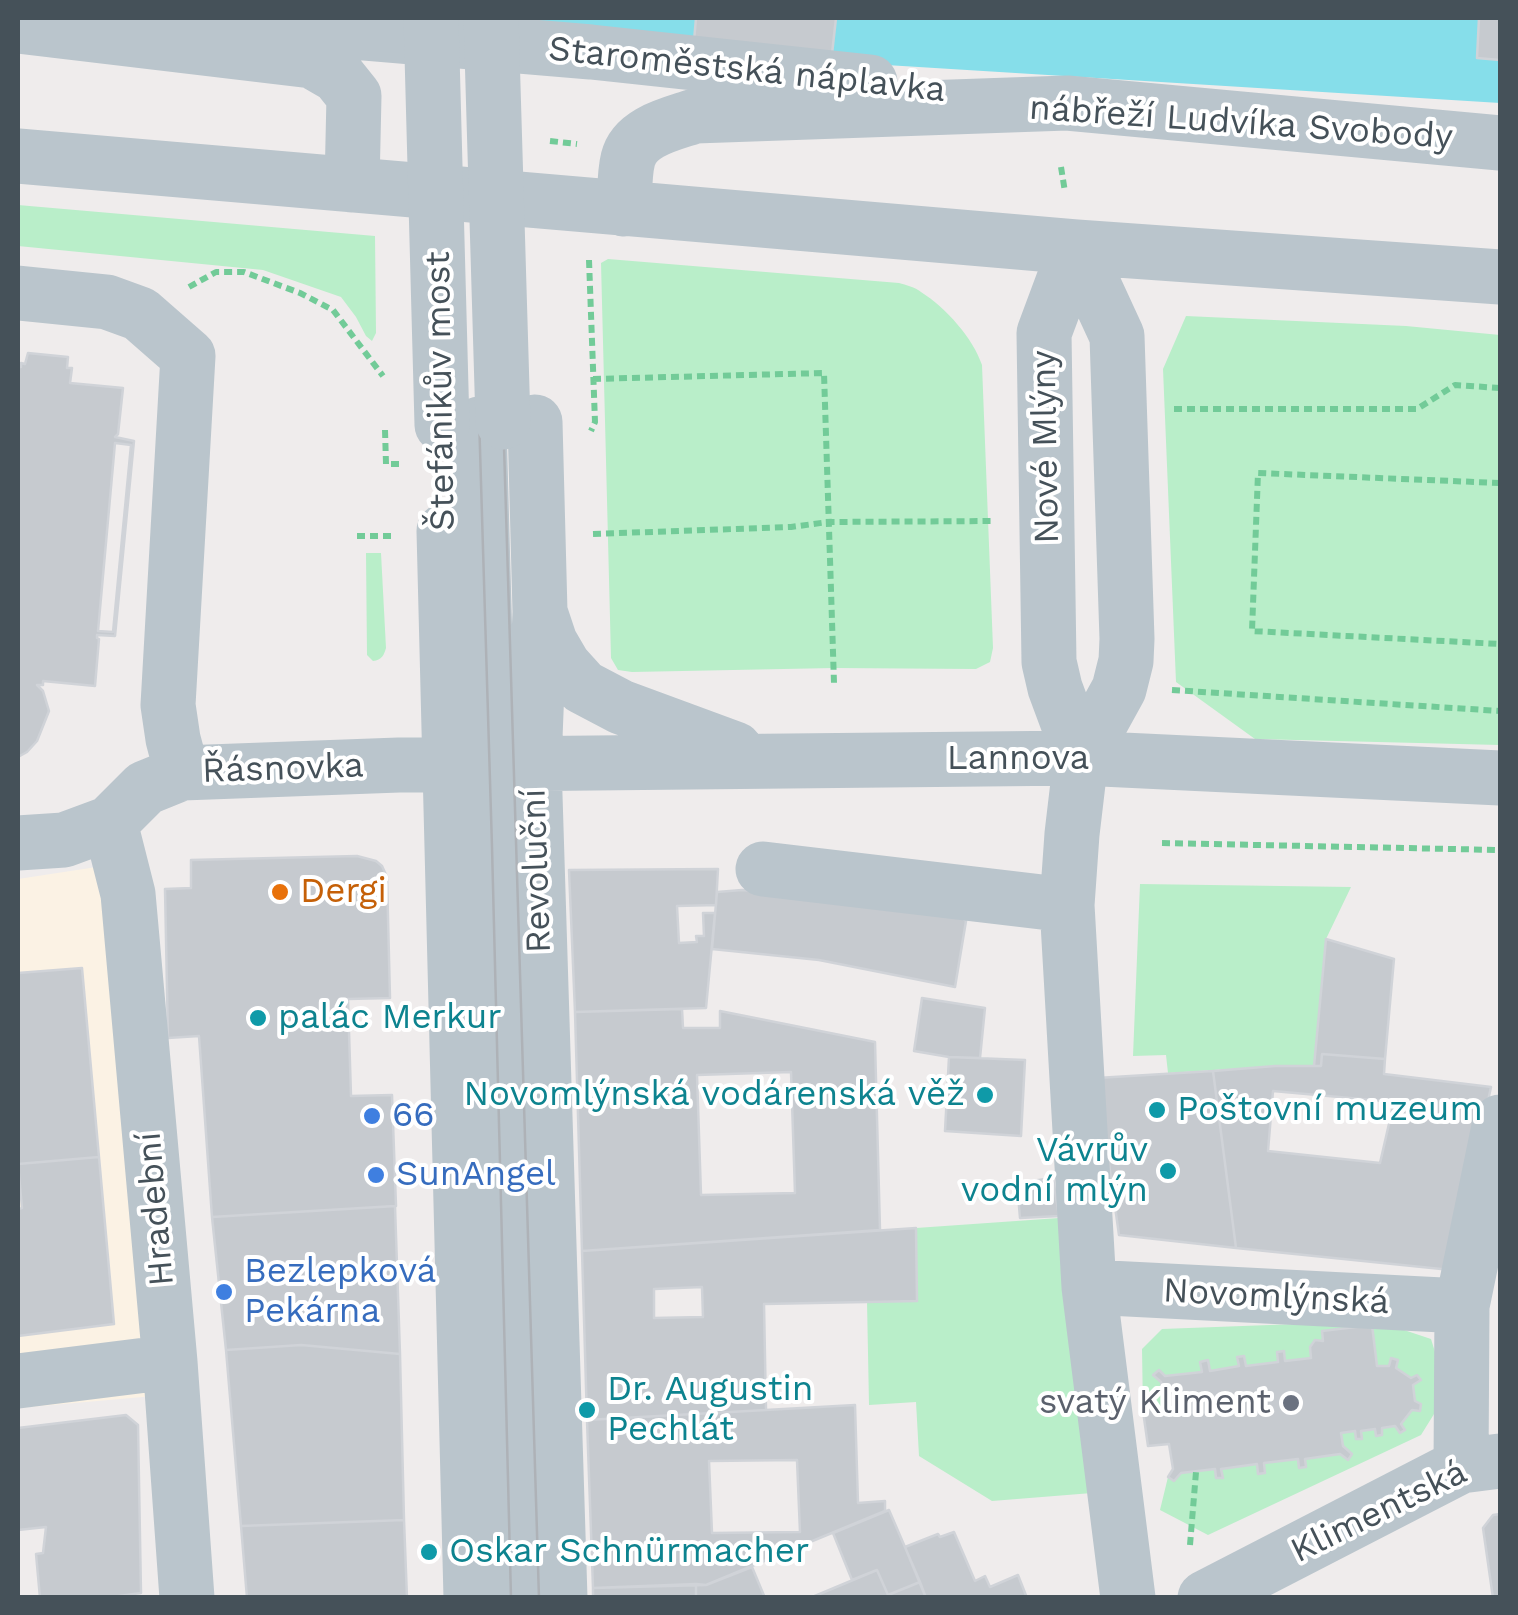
<!DOCTYPE html>
<html>
<head>
<meta charset="utf-8">
<style>
	body { margin:0 }
	#map { position:relative; width:1518px; height:1615px; overflow:hidden; background:#efecec; font-family:"Work Sans",sans-serif }
	canvas { display:block }
	.frame { position:absolute; inset:0; border:20px solid #455159; pointer-events:none }
</style>
</head>
<body>
<div id="map">
<canvas width="1518" height="1615"></canvas>
<div class="frame"></div>
</div>
<script>
const g = document.querySelector('canvas').getContext('2d');
g.lineJoin = 'round';
function fillPath(path, color) { g.fillStyle = color; g.fill(path, 'evenodd'); }
function trace(path, color, width, dash) { g.strokeStyle = color; g.lineWidth = width; g.lineCap = dash ? 'butt' : 'round'; g.setLineDash(dash || []); g.stroke(path); }
function drawText(font, color, halo, rows, align = 'center') {
  g.font = font + ' "Work Sans",sans-serif'; g.lineWidth = 8; g.setLineDash([]); g.textBaseline = 'middle'; g.strokeStyle = halo; g.fillStyle = color; for (const [text, x, y, turn = 0] of rows) {
    g.save(); g.translate(x, y); g.rotate((+turn || 0) * Math.PI / 180); g.textAlign = isNaN(turn) ? turn : align; if (halo) g.strokeText(text, 0, 0); g.fillText(text, 0, 0); g.restore();
  }
}
fillPath(new Path2D(`
	M136 861 188 1393 18 1408V879Z`), '#fbf2e4');
fillPath(new Path2D(`
	M18 205 375 236 376 333 372 341 366 336 356 317 341 297 263 270 18 246Z
	M608 259 899 283C906 285 915 287 921 292 946 308 973 338 982 365L993 648 990 662 976 669 834 668 632 672 618 670 611 658 601 263Z
	M1186 316 1406 326 1500 335V745L1255 739 1176 682 1163 369Z
	M366 553H381L386 648C384 655 382 660 373 661L367 655Z
	M1140 884 1351 887 1326 939 1314 1066H1275L1168 1073 1166 1055 1133 1056Z
	M1059 1218 1092 1493 992 1501 919 1456 916 1402 869 1405 867 1301H917L916 1228Z
	M1377 1321 1431 1339 1439 1365V1406L1421 1435 1208 1535 1160 1510 1168 1477 1174 1481 1181 1473 1215 1469 1216 1478H1222L1221 1469 1257 1464 1258 1474 1264 1473V1463L1298 1459 1299 1468H1306L1305 1459 1340 1454 1343 1446 1341 1433 1355 1431 1356 1439H1361V1431L1375 1429 1376 1436 1382 1435V1428L1395 1426 1400 1433 1404 1430 1401 1424C1413 1409 1415 1405 1413 1385L1420 1379 1417 1375 1411 1378 1396 1368 1398 1360 1392 1358 1389 1366H1377L1371 1325 1323 1331V1341H1315L1310 1347 1311 1358 1285 1361 1283 1351 1277 1352 1278 1362 1246 1366 1244 1356 1238 1357 1239 1366 1210 1371 1207 1360 1201 1362 1202 1372 1165 1376 1158 1370 1154 1375 1161 1382 1165 1408 1143 1411 1142 1349 1162 1329Z`), '#b9eec9');
fillPath(new Path2D(`
	M374 18H1500V103L854 63Z`), '#86deea');
const building = new Path2D(`
	M696 18H836L832 54 694 41Z
	M1479 18H1500V60L1477 58Z
	M28 353 68 357 67 368H72L70 383 123 388 118 434 115 437 134 441 115 636 97 635V638L99 639 95 686 43 681V685H37L43 691 49 711 37 741 27 752 18 757V367H21V363L25 364ZM115 443 131 445 113 632 98 631Z
	M357 856 376 861 382 866 387 877 390 998 348 999 351 1096 392 1095 396 1206 212 1217 199 1036 168 1038 165 889 191 888V860Z
	M718 869 716 905 677 906 679 943 697 942 696 936H704L703 913H715L706 1008 575 1012 569 870Z
	M742 890 825 897 959 915 966 921 955 987 819 960 712 949 717 892Z
	M1326 939 1394 959 1385 1059 1322 1054 1321 1066H1314Z
	M82 968 99 1157 18 1164V973Z
	M922 998 985 1008 980 1058 949 1057 914 1051Z
	M682 1009 683 1028H720V1011L875 1042 880 1230 582 1251 575 1012ZM791 1072 795 1193 701 1195 697 1075Z
	M1322 1054 1385 1059 1384 1074 1491 1087 1451 1270 1236 1248 1213 1071 1275 1066H1321ZM1273 1091 1394 1102 1380 1163 1268 1151Z
	M949 1057 1025 1060 1021 1136 945 1131Z
	M1213 1071 1236 1248 1119 1235 1097 1078Z
	M99 1157 114 1324 18 1336V1209L22 1208 18 1164Z
	M1053 1178 1059 1216 1020 1218 1017 1183Z
	M395 1206 400 1354 301 1345 226 1350 212 1217Z
	M916 1228 917 1301 764 1304 766 1410 587 1420 582 1251ZM702 1287 703 1317 654 1318V1289Z
	M1372 1325 1377 1366H1389L1391 1358 1398 1360 1396 1368 1411 1378 1417 1375 1421 1380 1413 1385 1415 1401 1421 1404 1420 1411 1412 1410 1401 1424 1405 1430 1400 1433 1395 1426 1382 1428V1435L1376 1436 1375 1429 1361 1431 1362 1439H1356L1355 1431 1341 1433 1343 1446 1352 1454 1348 1460 1340 1454 1305 1459 1306 1467 1299 1468 1298 1459 1264 1463 1265 1473 1258 1474 1257 1464 1221 1469 1223 1478H1216L1215 1469 1181 1473 1174 1481 1168 1477 1173 1469 1169 1444 1148 1446 1143 1411 1165 1408 1161 1382 1153 1375 1159 1370 1165 1376 1202 1372 1200 1362 1208 1360 1210 1371 1239 1366 1237 1357 1244 1356 1246 1366 1278 1362 1277 1352 1284 1351 1285 1361 1311 1358 1310 1347 1315 1340 1323 1341 1322 1331Z
	M301 1345 400 1354 404 1520 241 1526 226 1350Z
	M855 1405 858 1503 885 1501V1511L706 1585 593 1588 587 1420ZM797 1460 800 1532 712 1533 709 1461Z
	M126 1415 138 1425 141 1593 105 1598H40L36 1554 43 1553 46 1527 18 1530V1428Z
	M889 1510 920 1582 888 1595 877 1570 852 1580 833 1533Z
	M1500 1514V1598H1493L1483 1528 1493 1515Z
	M404 1520 407 1598H247L241 1526Z
	M954 1532 975 1581 985 1576 990 1587 1018 1575 1027 1598H926L905 1547 938 1534 940 1537Z
	M752 1567 765 1598H696V1584L706 1585Z
	M877 1570 888 1595 920 1582 926 1598H810Z
	M696 1584V1598H593V1588Z`);
fillPath(building, '#c6cacf');
trace(building, '#d0d3d8', 2.5);
trace(new Path2D(`
	M550 141 577 144
	M1061 167 1065 192
	M589 260 595 422 591 431
	M189 287 216 272H244L300 293 333 310 383 376
	M593 379 824 373 834 683
	M1174 409H1417L1455 385 1500 388
	M385 430 386 464H403
	M1500 483 1258 473 1252 631 1500 644
	M593 534 791 527 828 522 995 521
	M357 536H391
	M1172 690 1500 711
	M1162 843 1500 850
	M1190 1545 1196 1472`), '#72cb98', 6, [8, 5]);
trace(new Path2D(`
	M187 18 591 52 870 82
	M18 26 312 61 338 76 354 96 352 185
	M18 156 1076 247 1500 277
	M624 209C625 193 624 175 628 159 635 131 672 124 695 116L1067 103 1500 143
	M1076 247 1117 336 1127 639 1126 661 1119 689 1081 758 1072 834 1067 905 1089 1287 1128 1598
	M1076 247 1044 333 1049 662 1055 688 1081 758
	M18 293 107 302 140 314 188 356 168 705 173 739 182 773
	M535 422 540 612 534 763 560 1598
	M479 424 511 1598
	M444 531 471 1598
	M541 615 550 642 564 666 583 687 621 707 735 749
	M110 823 128 894 170 1362 187 1598
	M18 843 64 840 110 823 145 788 182 773 399 765 1081 758 1500 778
	M763 869 1067 905
	M1089 1287 1462 1306
	M18 1381 170 1362
	M1461 1466 1462 1306 1500 1122
	M1205 1598 1461 1466 1500 1461`), '#bac5cc', 55);
trace(new Path2D(`
	M467 18 492 847 511 1598
	M491 18 539 1598`), '#aeb2b7', 2.5);
trace(new Path2D(`
	M431 18 442 425
	M491 18 503 422`), '#bac5cc', 55);
for (const [x, y, r, color] of [
	[280,892,10,"#e8710a"],
	[258,1018,10,"#0f9aa8"],
	[985,1095,10,"#0f9aa8"],
	[1157,1110,10,"#0f9aa8"],
	[372,1116,10,"#3f7fe0"],
	[1168,1171,10,"#0f9aa8"],
	[376,1175,10,"#3f7fe0"],
	[224,1292,10,"#3f7fe0"],
	[1291,1403,10,"#6b7280"],
	[587,1410,10,"#0f9aa8"],
	[429,1552,10,"#0f9aa8"]
]) { const dot = new Path2D(); dot.arc(x, y, r, 0, 2 * Math.PI); g.fillStyle = color; g.fill(dot); trace(dot, '#fff', 4); }
drawText('35px', '#455159', '#fff', [
	["Staroměstská náplavka",747,70,6],
	["nábřeží Ludvíka Svobody",1241,123,4],
	["Štefánikův most",441,391,-91],
	["Nové Mlýny",1046,447,-91],
	["Lannova",1018,759],
	["Řásnovka",283,769,-2],
	["Revoluční",537,871,-92],
	["Hradební",156,1209,-95],
	["Novomlýnská",1276,1297,3],
	["Klimentská",1379,1512,-26]
]);
drawText('35px', '#c56008', '#fff', [
	["Dergi",300,892]
], 'left');
drawText('35px', '#0d838f', '#fff', [
	["palác Merkur",278,1018],
	["Novomlýnská vodárenská věž",965,1095,"right"],
	["Poštovní muzeum",1177,1110],
	["Vávrův",1148,1151,"right"],
	["vodní mlýn",1148,1191,"right"],
	["Dr. Augustin",607,1390],
	["Pechlát",607,1430],
	["Oskar Schnürmacher",449,1552]
], 'left');
drawText('35px', '#366cbe', '#fff', [
	["66",392,1116],
	["SunAngel",396,1175],
	["Bezlepková",244,1272],
	["Pekárna",244,1312]
], 'left');
drawText('35px', '#5b616d', '#fff', [
	["svatý Kliment",1271,1403]
], 'right');
</script>
</body>
</html>
